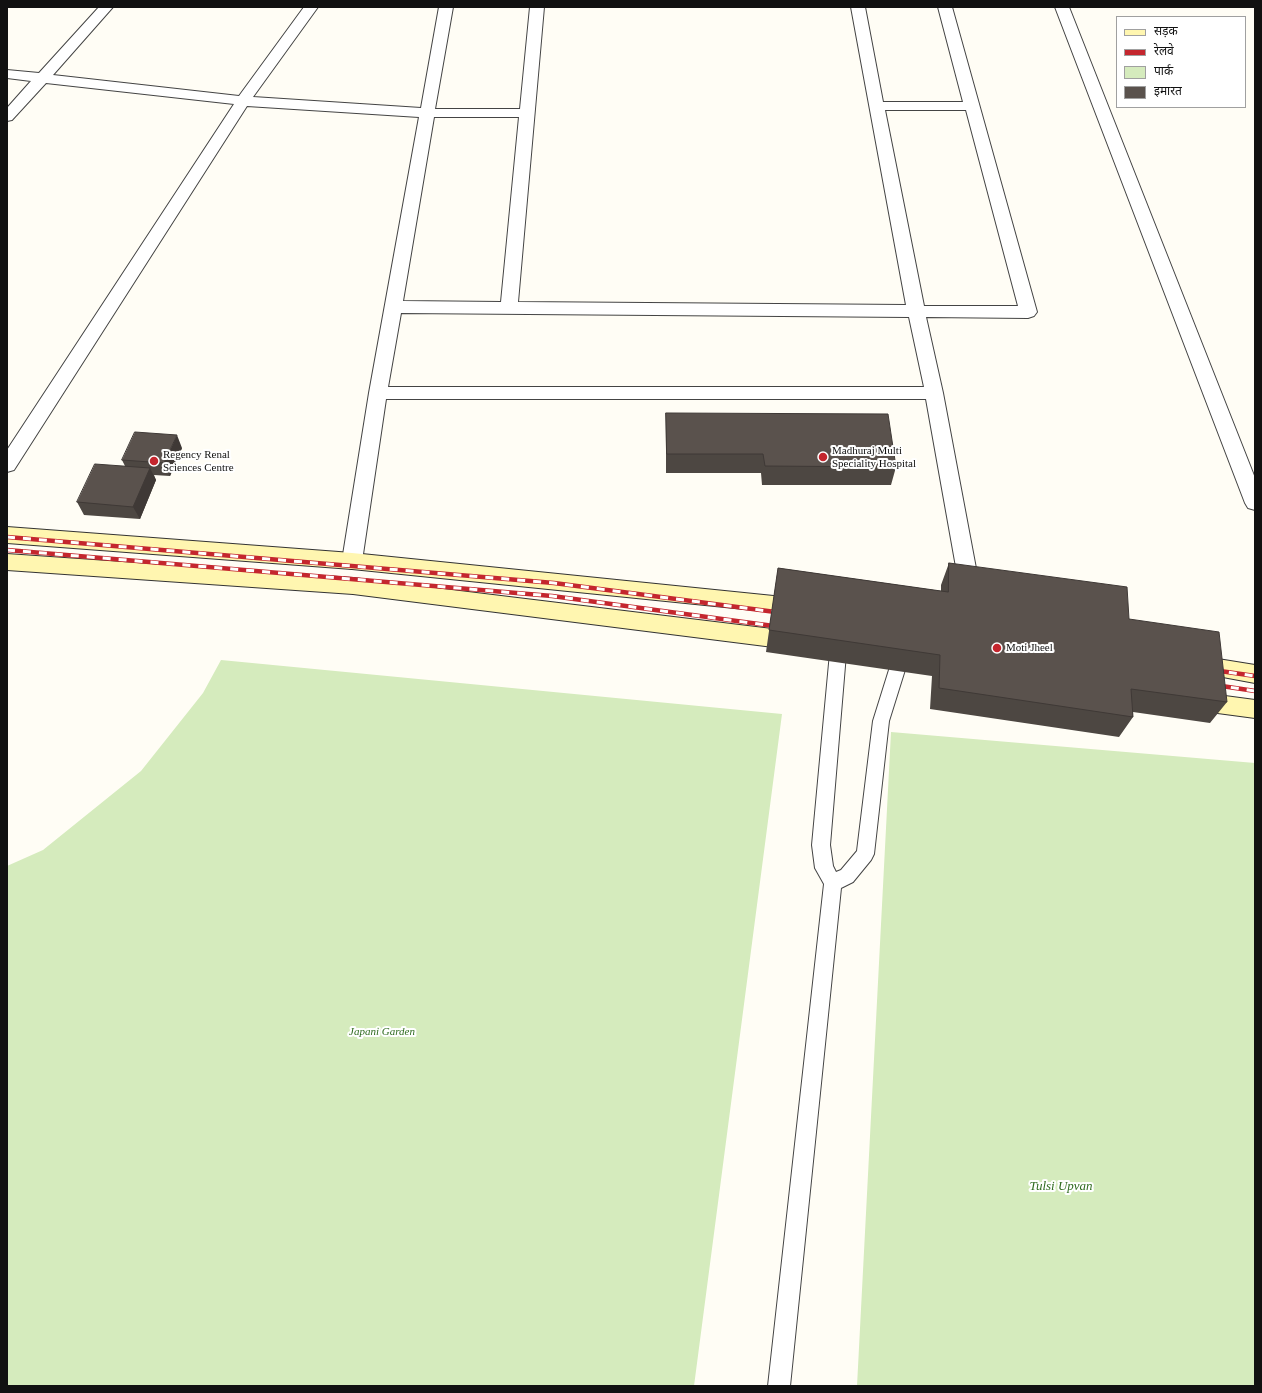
<!DOCTYPE html>
<html>
<head>
<meta charset="utf-8">
<style>
	body { margin:0 }
	#map { position:relative; width:1262px; height:1393px; overflow:hidden; background:#fffdf5; font-family:Georgia,"Noto Sans Devanagari",serif }
	canvas { display:block }
	.frame { position:absolute; inset:0; border:8px solid #111; pointer-events:none }
	.legend { position:absolute; left:1116px; top:16px; width:130px; height:92px; box-sizing:border-box; background:#fff; border:1px solid #a0a0a0; margin:0; padding:5px 7px; list-style:none; font-size:12px; color:#111 }
	.legend li { display:flex; align-items:center; gap:8px; height:20px }
	.legend b { width:20px; border:1px solid #a0a0a0 }
</style>
</head>
<body>
<div id="map">
<canvas width="1262" height="1393"></canvas>
<div class="frame"></div>
<ul class="legend">
<li><b style="height:5px;background:#fff6b0"></b>सड़क</li>
<li><b style="height:5px;background:#c4262e"></b>रेलवे</li>
<li><b style="height:11px;background:#d5ebbd"></b>पार्क</li>
<li><b style="height:11px;background:#5a524d"></b>इमारत</li>
</ul>
</div>
<script>
const g = document.querySelector('canvas').getContext('2d');
g.lineJoin = 'round';
function fillPath(path, color) { g.fillStyle = color; g.fill(path, 'evenodd'); }
function trace(path, color, width, dash) { g.strokeStyle = color; g.lineWidth = width; g.lineCap = dash ? 'butt' : 'round'; g.setLineDash(dash || []); g.stroke(path); }
function drawText(font, color, halo, rows, align = 'center') {
  g.font = font + ' Georgia,serif'; g.lineWidth = 4; g.setLineDash([]); g.textBaseline = 'middle'; g.strokeStyle = halo; g.fillStyle = color; for (const [text, x, y, turn = 0] of rows) {
    g.save(); g.translate(x, y); g.rotate((+turn || 0) * Math.PI / 180); g.textAlign = isNaN(turn) ? turn : align; if (halo) g.strokeText(text, 0, 0); g.fillText(text, 0, 0); g.restore();
  }
}
fillPath(new Path2D(`
	M221 660 782 714 694 1386H7V866L43 850 141 771 203 693Z
	M891 732 1255 763V1386H857Z`), '#d5ebbd');
const lane = new Path2D(`
	M839 636 844 638 847 642 830 845 833 866 836 872 841 870 857 851 873 721 893 657 895 652 901 651 907 652 909 657 889 721 874 854 871 860 853 882 841 888 790 1386H768L824 884 815 868 812 845 831 642 834 638Z`);
const street = new Path2D(`
	M99 7H113L53 75 239 96 304 7H318L253 97 421 108 439 7H453L435 109H520L530 7H544L518 302 906 305 851 7H865L883 102H963L938 7H952L1037 312 1034 316 1028 318 926 317 943 393 981 595 978 601 971 603 964 601 961 595 926 399H386L362 561 359 567 352 569 345 567 342 561 369 393 419 117 247 106 14 470 7 472V450L234 104 46 83 12 120 7 121V108L31 81 7 78V70L39 73ZM885 110H966L1018 306H924ZM434 117H519L501 302 403 301ZM401 313 909 317 924 387H388Z
	M1055 7H1069L1255 478V510L1248 508 1245 503Z`);
const secondary = new Path2D(`
	M7 527 352 553 803 599 810 601 813 607 810 613 803 615 352 569 7 543Z
	M7 554 353 578 797 632 805 635 808 641 805 647 797 650 353 594 7 570Z
	M1193 655 1255 665V683L1185 670 1182 664 1185 658Z
	M1195 692 1255 700V718L1195 710 1187 708 1184 701 1187 694Z`);
trace(lane, '#444', 2);
trace(street, '#444', 2);
trace(secondary, '#333', 2);
fillPath(lane, '#fff');
fillPath(street, '#fff');
fillPath(secondary, '#fff6b0');
const rail = new Path2D(`
	M7 537 554 583 783 613
	M7 550 552 596 781 627
	M1213 670 1255 676
	M1215 685 1255 691`);
trace(rail, '#c4262e', 4.5);
trace(rail, '#fff', 3, [8]);
fillPath(new Path2D(`
	M666 413 896 467 891 485H762L761 473H666Z
	M182 448 170 476 154 475 156 480 140 519 84 515 77 502 125 466 122 460Z
	M949 563 1129 619 1227 702 1210 723 1133 712V717L1119 737 930 709 932 676 766 652 778 568 941 591V585Z`), '#4d4742');
fillPath(new Path2D(`
	M177 435 182 448 170 476 164 463Z
	M150 468 156 480 140 519 133 507Z`), '#3f3936');
const building = new Path2D(`
	M666 413 888 414 896 467 765 466 763 454H667Z
	M135 432 177 435 164 463 122 460Z
	M95 464 150 468 133 507 77 502Z
	M949 563 1127 587 1129 619 1219 632 1227 702 1131 689 1133 717 939 688 940 655 769 630 778 568 948 592Z`);
fillPath(building, '#5a524d');
trace(building, '#3f3936', 1);
for (const [x, y, r, color] of [
	[823,457,5,"#c4262e"],
	[154,461,5,"#c4262e"],
	[997,648,5,"#c4262e"]
]) { const dot = new Path2D(); dot.arc(x, y, r, 0, 2 * Math.PI); g.fillStyle = color; g.fill(dot); trace(dot, '#fff', 1.5); }
drawText('11px', '#111', '#fff', [
	["Madhuraj Multi",832,451],
	["Speciality Hospital",832,464],
	["Regency Renal",163,455],
	["Sciences Centre",163,468],
	["Moti Jheel",1006,648]
], 'left');
drawText('italic 11px', '#2f6b1f', '#fff', [
	["Japani Garden",382,1032]
]);
drawText('italic 13px', '#2f6b1f', '#fff', [
	["Tulsi Upvan",1061,1187]
]);
</script>
</body>
</html>
